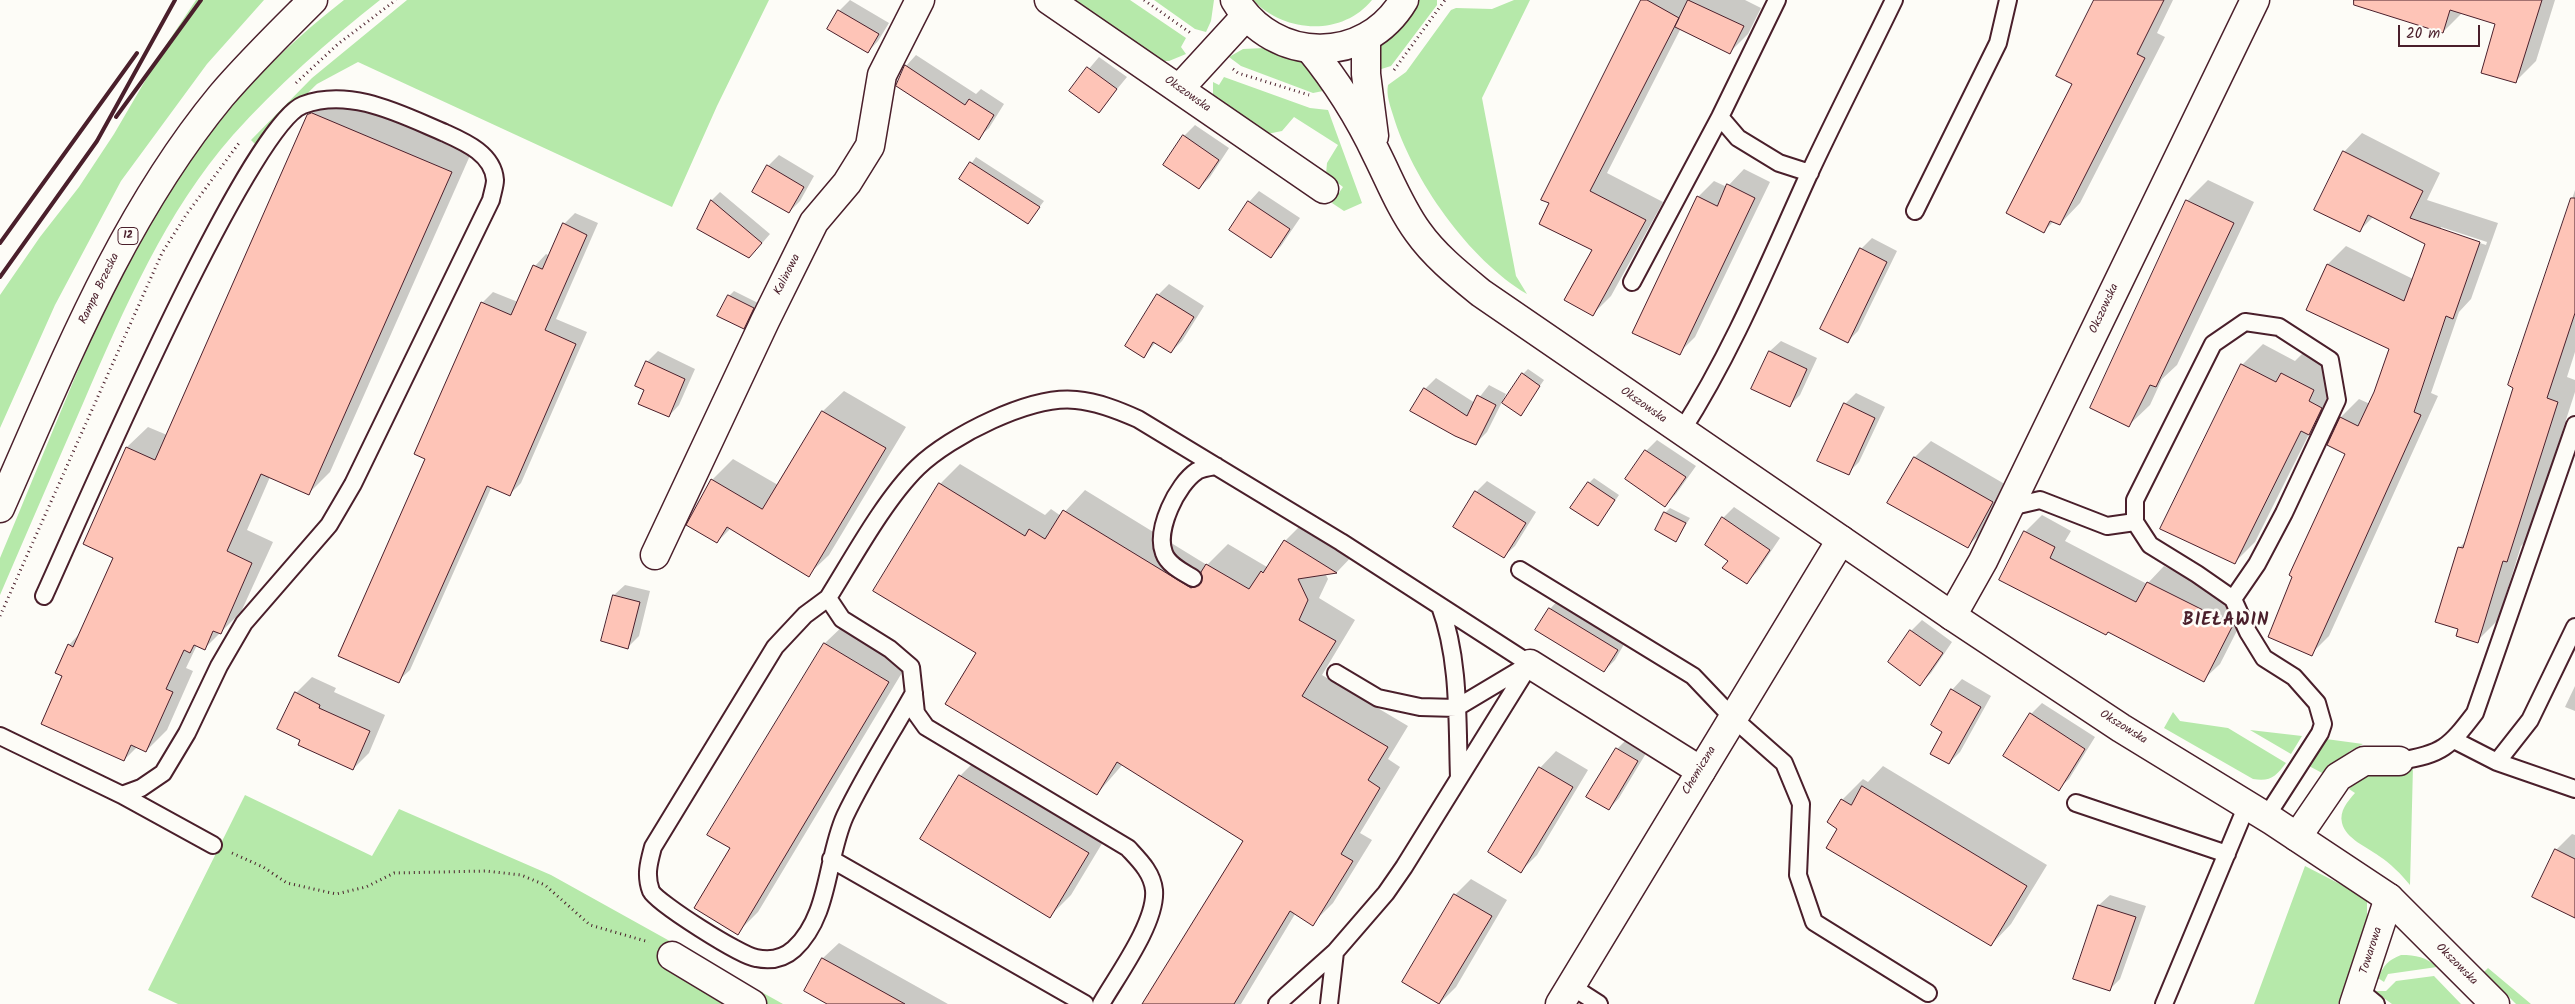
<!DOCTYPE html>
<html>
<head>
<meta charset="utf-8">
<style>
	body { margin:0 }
	#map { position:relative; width:2575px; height:1004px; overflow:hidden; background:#fdfcf7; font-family:Kalam,sans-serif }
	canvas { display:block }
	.scale { position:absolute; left:2398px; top:25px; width:82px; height:22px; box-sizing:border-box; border:2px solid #4a1f2b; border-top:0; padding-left:6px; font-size:15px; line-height:18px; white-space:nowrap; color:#4a1f2b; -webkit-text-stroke:4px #fdfcf7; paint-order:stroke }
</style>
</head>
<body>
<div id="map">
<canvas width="2575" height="1004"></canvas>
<div class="scale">20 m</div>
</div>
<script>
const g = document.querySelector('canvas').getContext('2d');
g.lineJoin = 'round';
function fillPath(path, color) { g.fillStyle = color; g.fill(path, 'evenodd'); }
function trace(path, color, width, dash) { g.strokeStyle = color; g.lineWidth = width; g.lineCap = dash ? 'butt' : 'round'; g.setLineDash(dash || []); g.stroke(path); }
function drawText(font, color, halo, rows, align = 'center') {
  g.font = font + ' Kalam,sans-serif'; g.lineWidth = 5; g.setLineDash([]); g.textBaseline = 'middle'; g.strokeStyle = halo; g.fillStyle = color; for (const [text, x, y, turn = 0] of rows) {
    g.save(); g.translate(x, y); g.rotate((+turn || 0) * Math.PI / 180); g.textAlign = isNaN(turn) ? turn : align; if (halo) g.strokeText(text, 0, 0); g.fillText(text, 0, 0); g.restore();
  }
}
fillPath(new Path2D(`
	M196 0H264L207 64 121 181 55 305 0 428V295L40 237 79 187 114 134 166 45Z
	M344 0H380C328 41 277 86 233 135 166 211 124 309 84 401 56 465 28 530 0 595V558C24 501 47 444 71 387 102 313 134 238 180 171 225 107 282 48 344 0Z
	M407 0H769L717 106 672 207 358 62 317 84 255 144 251 140 312 78Z
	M1066 0H1130L1186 38 1181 47 1186 54 1169 61H1159Z
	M1154 0H1214L1211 21 1206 32 1195 29Z
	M1253 0H1372C1342 37 1284 33 1253 0Z
	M1419 0H1437V5L1391 66 1375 71 1379 45Z
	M1514 0H1530L1482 98 1516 276 1527 294C1469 260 1412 179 1393 115 1390 105 1386 95 1388 85L1406 72 1451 10 1456 8 1492 9Z
	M1264 48C1293 59 1313 61 1328 90L1313 93 1241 66 1229 57 1243 49Z
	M1224 77 1310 108 1328 110 1362 203 1344 211 1332 203 1343 187 1326 174 1327 163 1338 145 1294 117 1282 131 1267 134 1217 102 1213 94V82L1219 85Z
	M2173 712 2180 721 2228 728 2286 763C2276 776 2271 782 2253 779L2164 728Z
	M2250 730 2302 736 2291 754Z
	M2326 739 2363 744 2350 751 2324 774 2309 766Z
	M2413 766 2410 885C2401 874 2391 864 2379 856 2367 847 2346 839 2342 823 2339 811 2348 801 2355 793L2349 789C2372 766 2383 769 2413 766Z
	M245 795 372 856 399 809 551 875 783 1004H178L148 990Z
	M2305 866 2367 898V920L2338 1004H2254Z
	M2401 955C2416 955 2426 957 2437 967L2388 974 2384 982 2378 978C2384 965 2388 960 2401 955Z
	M2488 968 2531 1004H2516L2484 972Z
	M2434 976 2461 1004H2392L2374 991H2386L2396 981Z`), '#b6e9aa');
fillPath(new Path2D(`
	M850 0 889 23 878 41 868 52 839 11Z
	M1642 0H1745L1761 8 1748 34 1730 52 1681 28 1607 173 1663 202 1611 296 1593 314V250L1541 224Z
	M2095 0H2173L2157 33 2165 37 2080 203 2060 224 2054 221 2044 231 2073 84Z
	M2383 0H2555L2536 61 2516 81 2497 23 2462 13 2443 32Z
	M916 55 976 94 981 89 1004 104 989 128 978 138 906 66Z
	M1099 57 1127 77 1099 111 1071 90Z
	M329 95 472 151 330 472 309 493 270 477 247 530 273 542 241 612 205 648 197 645 186 668 193 671 167 730 146 751 137 747 124 760 64 675 69 645 80 633 114 557 84 544 127 447 148 427 167 435 308 116Z
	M1195 125 1229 148 1210 177 1199 188 1165 164 1184 136Z
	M2362 133 2440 173 2427 200 2498 223 2471 299 2459 312 2431 393 2438 396 2329 636 2311 654 2347 454 2329 444 2341 417 2359 399 2370 404 2390 349 2307 310 2328 264 2346 246 2413 279 2427 243 2374 216 2360 230 2344 152ZM2441 227 2487 242 2486 245 2441 230Z
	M779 155 814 176 800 201 789 212 768 166Z
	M976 157 1044 201 1028 222 961 178Z
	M1744 169 1770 182 1695 337 1679 353 1698 197 1714 181 1727 187Z
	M2208 180 2254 202 2177 365 2162 379 2150 405 2129 425 2187 201Z
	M2575 190V352L2567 377 2575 380V392L2527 540 2521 546 2498 620 2477 641 2459 628V548L2466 541 2515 387 2510 385Z
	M1259 191 1300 218 1281 246 1270 257 1249 202Z
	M720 192 770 234 757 249 699 229 712 200Z
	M575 213 598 223 556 319 587 332 521 483 510 494 492 486 410 670 398 681 427 458 482 303 493 292 518 302 535 266 546 254 550 256 564 224Z
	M1872 238 1897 251 1858 331 1847 342 1861 249Z
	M1169 284 1204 306 1182 341 1171 352 1156 342 1144 356 1158 295Z
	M734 291 758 303 749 322 744 327 729 296Z
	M1781 341 1817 358 1800 395 1789 406 1753 389 1770 351Z
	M2263 344 2295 361 2303 353 2334 369 2330 413 2309 434 2255 542 2234 563 2242 365Z
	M658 351 695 369 679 405 669 416 645 389 647 362Z
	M1528 369 1544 380 1520 414 1523 374Z
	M1436 378 1475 403 1489 385 1506 394 1487 432 1476 443 1412 411 1425 389Z
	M844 391 906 427 829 555 808 575 731 528 717 542 712 480 733 459 778 485 823 411Z
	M1856 393 1885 407 1859 462 1848 473 1845 404Z
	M1657 440 1696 466 1676 494 1665 505 1646 451Z
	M1931 441 2008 486 1983 531 1967 547 1889 503 1915 457Z
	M960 464 1045 515 1051 509 1061 516 1085 490 1207 565 1228 544 1267 567 1285 541 1306 520 1357 551 1337 572 1325 573 1328 579 1319 598 1355 620 1322 675 1408 726 1388 759 1400 767 1360 833 1372 840 1333 903 1312 924 1295 914 1241 1004H1146L1245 840 1123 764 1097 794 978 653 940 484Z
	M1594 478 1619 495 1598 525 1589 483Z
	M1487 481 1536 512 1515 546 1504 556 1476 492Z
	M1734 507 1780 538 1757 572 1747 582 1730 560 1706 545 1723 518Z
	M1670 508 1690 518 1676 540 1665 513Z
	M2042 515 2071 531 2065 541 2147 584 2164 566 2248 609 2220 664 2203 680 2109 631 2001 579 2026 531Z
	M625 585 650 591 639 636 628 647 614 595Z
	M1560 598 1627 639 1615 660 1604 671 1550 609Z
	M1922 620 1952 642 1931 673 1920 684 1890 662 1911 631Z
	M846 623 909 661 758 912 737 933 732 848 709 834 825 643Z
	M312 677 336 688 334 692 385 715 369 753 353 769 302 739 296 693Z
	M1962 679 1991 696 1960 752 1949 763 1944 731 1952 690Z
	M2575 686V711L2565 707Z
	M2042 703 2095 737 2069 779 2058 789 2031 714Z
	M1628 738 1648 750 1619 798 1609 809 1588 797 1617 749Z
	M1556 751 1588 770 1537 855 1521 871 1540 768Z
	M981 755 1109 832 1071 895 1050 916 960 776Z
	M1883 766 2047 865 2011 924 1991 945 1839 829 1842 800 1863 779 1868 782Z
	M2572 834 2575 835V917L2556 850Z
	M1471 879 1507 900 1456 987 1440 1003 1404 982 1455 895Z
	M2110 895 2146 906 2120 979 2109 990 2099 905Z
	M839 943 948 1004H830L805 990 823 958Z`), '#0003');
const building = new Path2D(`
	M1641 0H1647L1679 18 1590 191 1646 220 1593 316 1564 300 1592 250 1539 224 1549 203 1541 200Z
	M1688 0 1744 26 1730 54 1675 27Z
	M2094 0H2164L2137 54 2145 58 2060 225 2050 221 2044 233 2006 213 2072 84 2056 76Z
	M2354 0H2542L2516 83 2481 73 2495 24 2450 10 2443 33 2354 5Z
	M838 10 879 34 868 53 827 29Z
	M905 65 965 105 969 99 994 115 979 140 896 86Z
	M1087 67 1117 89 1099 113 1069 91Z
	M312 113 452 172 309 495 261 474 227 551 252 563 221 634 213 631 205 650 194 645 190 653 184 650 166 689 173 692 146 752 131 745 124 761 41 724 62 676 55 673 68 644 73 647 113 558 83 544 126 447 155 460 307 115Z
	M1183 135 1219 160 1199 189 1163 165Z
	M2343 151 2423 191 2410 218 2480 242 2453 319 2446 316 2414 412 2421 415 2312 656 2268 637 2292 577 2289 575 2345 454 2327 445 2340 417 2358 426 2374 392 2389 349 2306 310 2327 264 2404 301 2425 244 2368 215 2360 232 2314 210Z
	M970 162 1040 207 1028 224 959 179Z
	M767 165 804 187 789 213 752 192Z
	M1727 184 1755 198 1680 355 1632 333 1697 196 1717 206Z
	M2571 198H2575V313L2547 398 2558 402 2507 562 2503 561 2478 643 2456 636 2458 629 2435 622 2458 547 2463 548 2513 388 2508 385Z
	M711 200 762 243 749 258 697 229Z
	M2186 200 2234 223 2156 387 2150 385 2129 427 2090 408Z
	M1248 201 1290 229 1271 258 1229 230Z
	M563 223 587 235 545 330 576 344 510 496 487 486 399 683 338 656 425 459 414 454 481 302 511 315 533 265 542 269Z
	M1860 248 1887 262 1848 343 1820 329Z
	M1157 294 1194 317 1171 353 1153 342 1144 358 1125 346Z
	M728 295 754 308 744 329 717 316Z
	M1769 351 1807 369 1790 407 1751 389Z
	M646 361 685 379 669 417 638 404 644 390 635 386Z
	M2241 364 2276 382 2281 373 2314 390 2309 401 2322 408 2309 435 2301 431 2235 564 2160 529Z
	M1522 373 1540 386 1521 416 1502 403Z
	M1424 388 1467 416 1477 395 1496 405 1476 445 1455 436 1410 411Z
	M1844 403 1875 418 1849 475 1817 461Z
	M822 411 886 448 809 577 727 527 717 543 686 525 711 479 762 509Z
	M1645 450 1686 477 1665 507 1625 479Z
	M1914 457 1993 502 1968 548 1887 503Z
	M1588 482 1615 500 1598 526 1570 508Z
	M939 483 1025 536 1029 529 1045 539 1063 510 1191 588 1201 583V572L1206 564 1249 589 1261 571 1263 573 1284 540 1337 573 1298 579 1308 600 1299 620 1336 641 1302 696 1388 747 1368 780 1380 788 1341 854 1353 861 1313 926 1290 911 1234 1004H1142L1243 841 1117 762 1097 795 945 704 976 653 873 591Z
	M1475 491 1526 523 1504 558 1453 527Z
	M1664 512 1686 523 1676 542 1655 530Z
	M1722 517 1770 550 1747 584 1722 568 1728 561 1705 545Z
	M2024 531 2055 547 2050 558 2136 602 2147 582 2233 625 2204 682 2108 632 2106 635 1999 580Z
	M613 595 640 602 628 649 601 641Z
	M1549 608 1618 650 1604 672 1535 630Z
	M1910 630 1943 653 1920 686 1888 662Z
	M824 643 889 682 738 935 694 908 730 848 707 835Z
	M1951 689 1981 707 1949 764 1930 754 1942 732 1931 725Z
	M295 692 320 705 319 708 370 731 353 770 298 745 300 740 277 729Z
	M2030 713 2085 749 2059 791 2003 756Z
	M1616 748 1638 761 1609 810 1586 797Z
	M1539 767 1573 787 1521 873 1488 852Z
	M959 775 1089 853 1050 918 920 839Z
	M1862 786 2027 886 1991 946 1826 848 1837 829 1827 822 1841 799 1851 805Z
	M2555 849 2575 859V918L2532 897Z
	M1454 894 1492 916 1439 1004 1402 982Z
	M2098 905 2136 917 2110 991 2073 979Z
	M822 958 905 1004H827L804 991Z`);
fillPath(building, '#fec4b7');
trace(building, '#4a1f2b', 1);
const service = new Path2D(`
	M1720 117 1738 138 1779 163 1810 173
	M1915 211 1998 43 2008 0
	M1632 282 1720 117 1777 0
	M1681 432C1733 351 1769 262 1809 174 1836 116 1866 58 1894 0
	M2010 507 2040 500 2107 526 2135 522
	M1520 570 1693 676 1733 718 1784 763 1801 804 1798 875 1814 922 1928 993
	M1193 578C1183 572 1168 565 1164 553 1155 530 1177 484 1197 471 1202 468 1210 467 1216 466
	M828 598 805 615 775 647 653 847C649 862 645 875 651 891 657 903 741 956 756 958 770 961 783 959 794 949 830 916 826 858 845 816 865 774 891 734 914 693
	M2233 599 2257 564 2284 513 2337 400 2330 360 2279 327 2245 322 2213 344 2135 500V522L2150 545 2197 574 2233 599 2248 632 2264 658 2294 677 2317 703 2323 724 2320 733 2266 817
	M1440 606C1460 660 1457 721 1459 778
	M1336 673 1378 698 1420 707 1456 708 1528 665
	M0 736 122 795 141 788 163 773 187 733 219 666 244 623 329 525 353 484 491 200C492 194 495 186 495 180 493 154 465 142 445 133 402 115 351 87 303 105 247 126 78 522 44 596
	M2454 740 2497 762 2575 789
	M2399 761C2443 754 2449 747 2475 713L2575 425
	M2497 762 2530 720 2575 627
	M122 795 213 845
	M2076 803 2227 854
	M831 859 1085 1004
	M1571 986 1599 1004
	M2359 990 2376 1004
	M1101 1004C1117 976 1157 922 1154 890 1152 872 1139 860 1128 848L926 727 916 713 911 667 890 649 842 619 828 598C853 558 885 499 918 467 950 436 1031 395 1076 400 1098 402 1118 410 1138 419L1341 542 1530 664
	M1277 1004 1335 952 1386 893 1404 867 1530 664
	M1329 1004 1335 952
	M2164 1004 2247 805`);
const minor = new Path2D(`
	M1049 0 1324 189
	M1179 89 1245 17
	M655 555 765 321 814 222 847 183 870 146 882 75 920 0
	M1952 616 1983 561 2255 0
	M1530 664 1701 771
	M2297 837 2338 777 2364 761H2399
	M672 956 752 1004
	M2354 1004 2389 898`);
const tertiary = new Path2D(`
	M1560 1004 1841 540`);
const secondary = new Path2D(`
	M1366 38V74L1374 136
	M1310 49C1337 82 1359 117 1377 155 1390 181 1401 209 1418 232 1435 256 1459 275 1481 293L1952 616 2121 728 2273 821 2389 898 2495 1004`);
const trunk = new Path2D(`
	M1235 0C1274 64 1365 66 1404 0
	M0 508C63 366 121 217 221 96 250 62 282 31 313 0`);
trace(service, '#4a1f2b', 20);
trace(minor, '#4a1f2b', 31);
trace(tertiary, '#4a1f2b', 31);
trace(secondary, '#4a1f2b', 31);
trace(trunk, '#4a1f2b', 31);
trace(new Path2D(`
	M1144 0 1192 34
	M1233 69 1238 73 1309 95
	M1394 70 1445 0
	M296 83 338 44 396 0
	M0 616 162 253 186 215 239 143
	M232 853 263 867 287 883 336 894 366 887 394 873 486 871 521 875 545 885 590 925 649 942`), '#4a1f2b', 3, [1, 4]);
trace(service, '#fdfcf7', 16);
trace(minor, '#fdfcf7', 28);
trace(tertiary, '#fdfcf7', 28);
trace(secondary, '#fdfcf7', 28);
trace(trunk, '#fdfcf7', 28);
trace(new Path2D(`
	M116 117 201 0
	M0 243 137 53
	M0 277 97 141 175 0`), '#4a1f2b', 4);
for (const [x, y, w] of [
	[128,236,20]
]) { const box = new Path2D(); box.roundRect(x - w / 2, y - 8.5, w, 17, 4); g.fillStyle = '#fdfcf7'; g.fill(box); trace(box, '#4a1f2b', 1); }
drawText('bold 11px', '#4a1f2b', null, [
	["12",128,236]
]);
drawText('12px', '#4a1f2b', '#fdfcf7', [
	["Okszowska",1187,95,35],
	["Kalinowa",788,275,-63],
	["Rampa Brzeska",100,289,-64],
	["Okszowska",2105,309,-65],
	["Okszowska",1643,406,35],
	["Okszowska",2123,728,32],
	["Chemiczna",1700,771,-59],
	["Towarowa",2372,951,-72],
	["Okszowska",2456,965,45]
]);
g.letterSpacing = '1px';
drawText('bold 18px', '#4a1f2b', '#fdfcf7', [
	["BIEŁAWIN",2226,622]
]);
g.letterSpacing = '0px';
</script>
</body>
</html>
